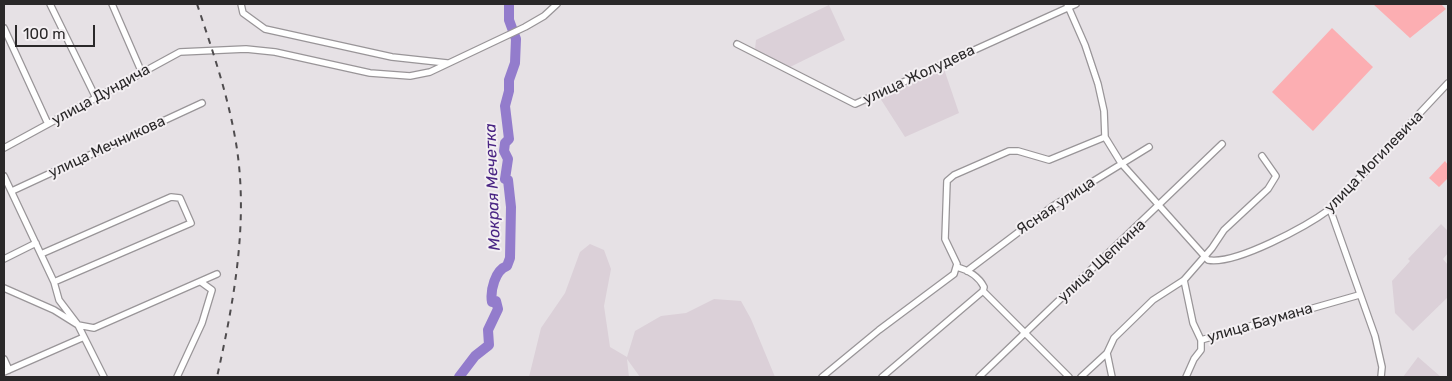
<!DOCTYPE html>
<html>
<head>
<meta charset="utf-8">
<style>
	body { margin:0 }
	#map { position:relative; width:1452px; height:381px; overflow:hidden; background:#e6e1e5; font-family:Rubik,sans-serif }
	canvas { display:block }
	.frame { position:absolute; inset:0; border:5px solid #2a2829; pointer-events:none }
	.scale { position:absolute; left:15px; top:25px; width:80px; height:22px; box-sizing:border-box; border:2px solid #2a2829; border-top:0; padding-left:6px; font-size:15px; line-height:18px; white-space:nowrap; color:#2a2829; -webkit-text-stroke:4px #f3eff2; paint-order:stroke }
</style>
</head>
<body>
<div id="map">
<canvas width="1452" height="381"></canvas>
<div class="frame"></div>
<div class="scale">100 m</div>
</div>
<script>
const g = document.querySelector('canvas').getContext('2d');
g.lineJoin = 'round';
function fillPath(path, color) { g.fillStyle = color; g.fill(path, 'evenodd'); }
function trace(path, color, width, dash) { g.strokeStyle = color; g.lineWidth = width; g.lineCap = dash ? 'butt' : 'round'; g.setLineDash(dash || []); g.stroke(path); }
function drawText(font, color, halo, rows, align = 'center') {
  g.font = font + ' Rubik,sans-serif'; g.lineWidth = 4; g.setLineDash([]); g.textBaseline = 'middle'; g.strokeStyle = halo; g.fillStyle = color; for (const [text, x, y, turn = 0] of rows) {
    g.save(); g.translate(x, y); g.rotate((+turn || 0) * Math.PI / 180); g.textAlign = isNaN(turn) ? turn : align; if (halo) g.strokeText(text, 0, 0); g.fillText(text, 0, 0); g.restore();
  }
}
fillPath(new Path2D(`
	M829 5 845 40 790 67 755 49 756 40Z
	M944 69 959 113 905 137 880 98Z
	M1441 224 1448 231V253L1443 259 1448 265V297L1413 331 1395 313 1392 281 1410 261 1408 259Z
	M590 244 604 250 611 269 604 306 610 347 627 357 635 331 661 316 686 313 714 299 741 301 751 319 775 377H640L627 359 629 377H529L541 328 565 293 580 252Z
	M1418 357 1441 377H1403Z`), '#dbd0d8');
fillPath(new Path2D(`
	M1373 4H1441L1446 9 1410 38Z
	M1332 28 1373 67 1313 131 1272 92Z
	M1445 161 1448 165V178L1439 187 1429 178Z`), '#fcaeb2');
trace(new Path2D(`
	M459 377 475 356 489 345 488 330 498 309 496 301 492 302C490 291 495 270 507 266L510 258 511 207 508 180 505 179 508 159 504 151 505 143 509 139 505 106 509 91V80L515 63 516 39 509 20V4`), '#937ccc', 10);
const minor = new Path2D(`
	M50 4 96 98
	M112 4 142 73
	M241 4 243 13 265 29 392 57 447 63
	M1067 4 1085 45 1098 84 1104 111 1105 137 1121 163 1208 260C1236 265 1307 226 1330 209L1448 83
	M4 28 48 124
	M737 44 855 104 1076 4
	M4 148 180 52 246 49 275 52 370 73 410 76 430 72 525 27 544 16 557 4
	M4 176 54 282 59 300 78 325 104 377
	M12 191 202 103
	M1330 209 1375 336 1382 367 1381 377
	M41 254 171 197 180 198 191 223 54 282
	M4 259 36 243
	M957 267C968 270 979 277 984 287L983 291 1069 377
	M967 271 1053 206 1149 147
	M1184 280 1193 323 1201 340
	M4 288 54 310 78 325 94 328 217 274
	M1107 353 1112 377
	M4 359 9 370
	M4 372 84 337
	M177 377 202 323 212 290 201 282
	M822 377 879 330 954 274 957 264 945 239 947 181 954 175 1009 151H1018L1049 160 1105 137
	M882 377 983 291
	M979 377 1222 144
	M1081 377 1107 353 1114 338 1153 300 1184 280 1212 248 1224 230 1268 189 1276 176 1262 156
	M1186 377 1194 359 1201 350V340L1359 295`);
trace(minor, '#999598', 8);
trace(minor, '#fff', 5.5);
trace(new Path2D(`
	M197 4C212 49 228 95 236 143 249 221 234 301 217 377`), '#4f4c4e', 2, [6, 6]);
drawText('15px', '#2a2829', '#f3eff2', [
	["улица Жолудева",919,75,-25],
	["улица Дундича",101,95,-29],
	["улица Мечникова",107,147,-25],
	["улица Могилевича",1374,162,-46],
	["Ясная улица",1056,206,-34],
	["улица Щепкина",1102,261,-43],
	["улица Баумана",1260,323,-16]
]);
drawText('italic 16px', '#492483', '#f3eff2', [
	["Мокрая Мечетка",493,187,-92]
]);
</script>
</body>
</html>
